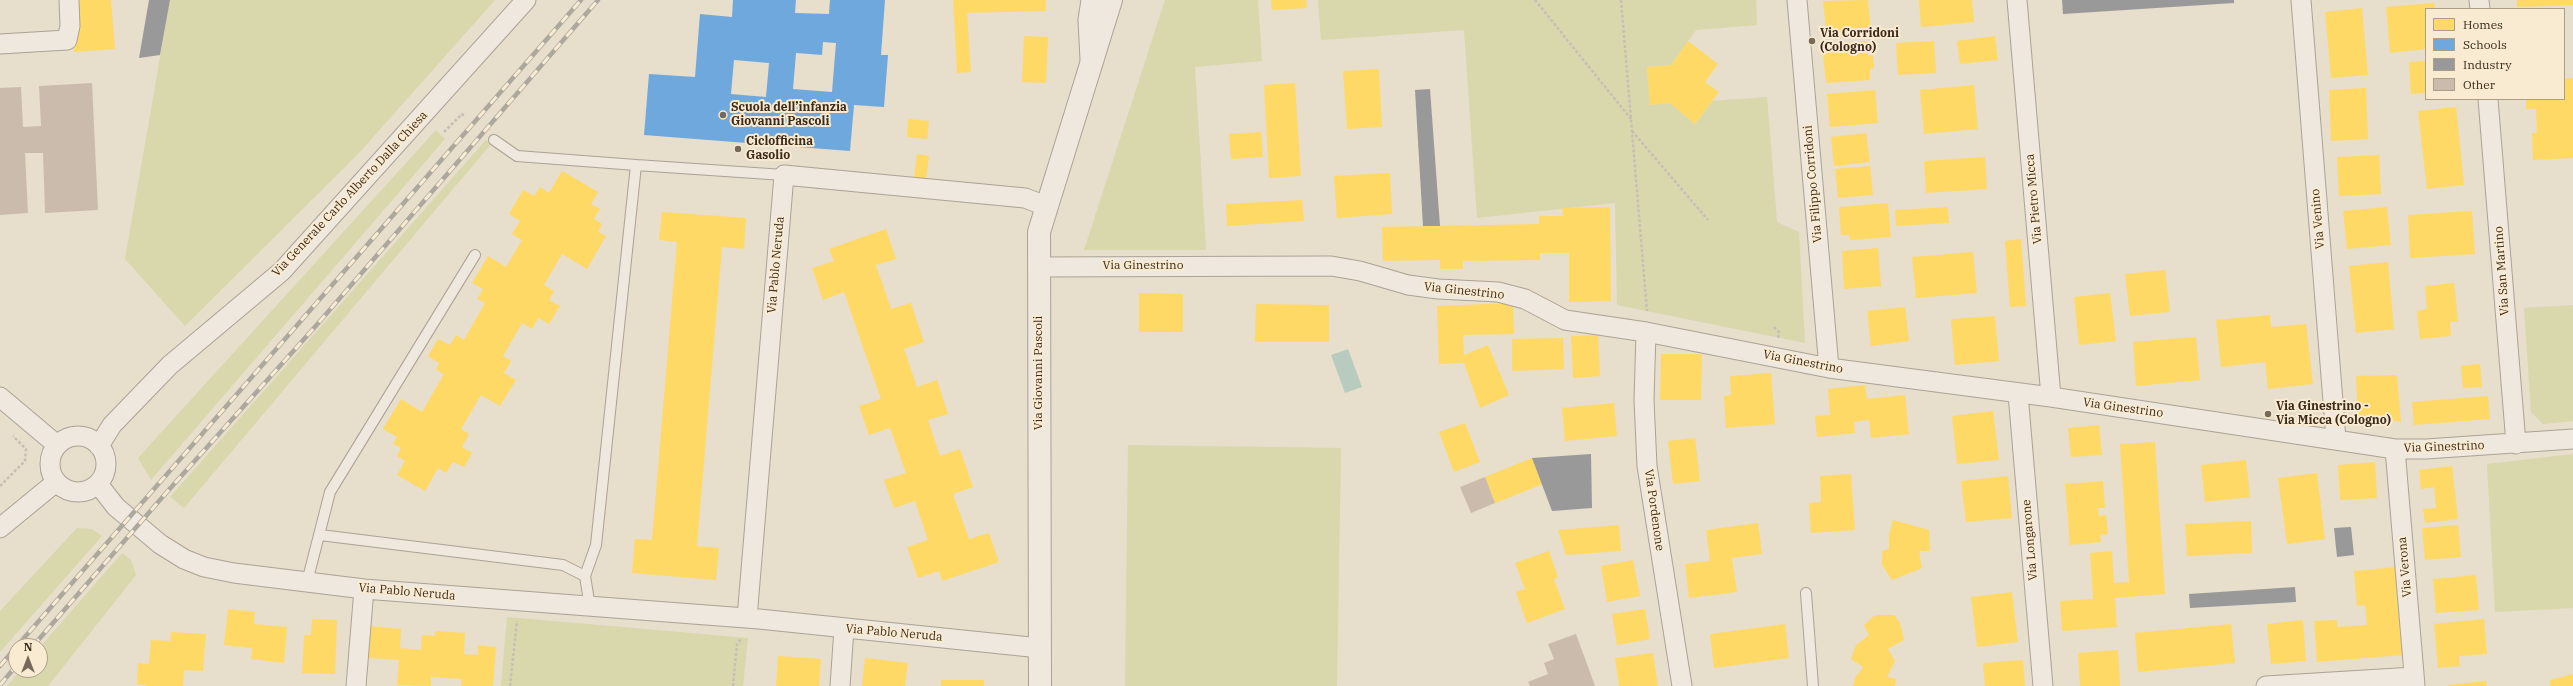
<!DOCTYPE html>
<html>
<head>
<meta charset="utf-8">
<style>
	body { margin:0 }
	#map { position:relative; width:2573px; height:686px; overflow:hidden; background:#e7decb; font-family:"IBM Plex Serif",serif }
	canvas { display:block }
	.legend { position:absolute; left:2425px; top:8px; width:140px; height:92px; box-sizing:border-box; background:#f9ebd1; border:1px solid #ad9e89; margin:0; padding:5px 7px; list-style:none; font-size:12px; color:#3b2a1c }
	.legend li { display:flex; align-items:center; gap:8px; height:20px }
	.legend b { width:20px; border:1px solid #ad9e89 }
	.north { position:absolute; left:8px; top:638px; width:40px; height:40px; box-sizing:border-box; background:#f9ebd1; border:1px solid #ad9e89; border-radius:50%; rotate:0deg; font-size:11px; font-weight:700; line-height:16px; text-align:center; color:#3b2a1c }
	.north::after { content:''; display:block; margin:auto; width:14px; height:18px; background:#776959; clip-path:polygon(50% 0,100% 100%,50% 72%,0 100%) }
</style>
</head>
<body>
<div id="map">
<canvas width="2573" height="686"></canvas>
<ul class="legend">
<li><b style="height:11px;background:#ffd966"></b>Homes</li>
<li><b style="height:11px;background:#6fa8dc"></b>Schools</li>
<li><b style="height:11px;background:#999"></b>Industry</li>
<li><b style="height:11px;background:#cbbbac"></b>Other</li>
</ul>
<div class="north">N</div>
</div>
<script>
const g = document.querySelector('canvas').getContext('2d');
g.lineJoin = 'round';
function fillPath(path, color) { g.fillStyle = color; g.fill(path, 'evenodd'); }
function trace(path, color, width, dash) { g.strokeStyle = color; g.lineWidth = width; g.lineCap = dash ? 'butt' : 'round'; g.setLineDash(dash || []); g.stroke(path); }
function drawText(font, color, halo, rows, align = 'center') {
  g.font = font + ' "IBM Plex Serif",serif'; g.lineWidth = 4; g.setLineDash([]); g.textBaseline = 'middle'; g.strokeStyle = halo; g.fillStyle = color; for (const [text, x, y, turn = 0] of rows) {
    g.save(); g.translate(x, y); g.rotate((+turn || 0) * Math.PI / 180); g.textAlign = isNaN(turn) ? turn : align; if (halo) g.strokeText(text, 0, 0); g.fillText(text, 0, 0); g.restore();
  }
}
fillPath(new Path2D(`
	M170 0H495L358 154 185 326 125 259Z
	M1165 0H1258L1262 61 1195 67 1206 250H1084Z
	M1318 0H1756L1757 25 1696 30 1671 65 1647 67 1650 105 1670 103 1695 124 1712 101 1767 97 1777 222 1799 232 1805 343 1617 305 1615 203 1477 218 1464 30 1321 40Z
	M436 130 445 139 151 480 138 458Z
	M486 140 491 144 184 508 170 497Z
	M2573 305V421L2543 424 2531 412 2524 308Z
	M1128 445 1341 448 1337 686H1125Z
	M2573 454V608L2495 612 2487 464Z
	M77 528 92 529 102 536 0 652V611Z
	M122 553 131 560 136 575 48 686H7L21 670H40V647Z
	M507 617 748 638 743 686H501Z`), '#d9d7ac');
fillPath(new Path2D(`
	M1348 349 1362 387 1345 393 1331 355Z`), '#b7ccbe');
fillPath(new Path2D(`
	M71 0H111L115 49 74 52Z
	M953 0H1046V11L967 13 971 72 957 73Z
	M1271 0H1306L1307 8 1272 10Z
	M1868 0 1871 34 1827 38 1823 1Z
	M1919 0H1972L1974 22 1921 27Z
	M2517 0H2573V5L2517 7Z
	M2434 3 2435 9H2426V49L2390 53 2386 7Z
	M2362 8 2368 75 2331 78 2325 12Z
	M1024 36 1048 37 1046 83 1022 82Z
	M1995 36 1998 60 1960 64 1957 41Z
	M1688 41 1718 64 1705 82 1719 92 1695 124 1670 103 1650 105 1647 67 1671 65Z
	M1867 41 1868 56 1873 55 1874 68 1870 69V80L1826 83 1822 45Z
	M1934 41 1936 73 1898 75 1896 43Z
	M2426 61V93L2411 94 2409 62Z
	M1379 69 1382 127 1347 129 1343 71Z
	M2573 78V158L2533 160 2532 133H2537L2536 109H2526V99H2564V79Z
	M1295 83 1301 176 1269 178 1264 85Z
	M1974 85 1978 129 1924 134 1920 90Z
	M2366 88 2368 139 2331 141 2329 90Z
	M1875 90 1878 123 1830 127 1827 94Z
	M2456 107 2464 185 2427 189 2418 111Z
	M908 119 929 121 927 139 907 137Z
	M1261 132 1263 157 1231 159 1229 134Z
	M1866 133 1870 162 1834 166 1831 137Z
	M917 154 929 156 926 179 914 178Z
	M2379 155 2381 194 2339 196 2337 157Z
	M1985 157 1987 189 1926 193 1924 161Z
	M1870 166 1873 195 1838 198 1835 169Z
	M562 171 598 192 591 204 600 209 594 219 602 224 598 232 606 236 587 269 562 254 544 285 554 291 549 300 560 306 549 324 538 318 532 329 522 323 503 356 511 361 504 373 516 380 500 406 481 395 461 429 469 434 462 447 472 453 464 467 453 462 446 473 438 468 425 491 397 475 405 461 397 456 401 448 393 444 397 437 383 429 401 399 422 412 444 374 436 370 439 363 428 356 438 339 450 345 456 335 464 340 485 303 477 299 483 289 472 283 488 256 506 267 522 240 512 234 520 221 509 214 523 190 534 196 540 187 549 193Z
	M1390 173 1392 214 1337 218 1334 176Z
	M1302 200 1304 221 1227 226 1226 204Z
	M1888 203 1891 237 1850 240 1849 235H1841L1839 207Z
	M1610 207 1611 301 1569 302V253H1540V260L1463 261V269H1440V260L1383 261 1382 227 1539 224V216H1563L1562 208Z
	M1948 207 1949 223 1896 226 1895 210Z
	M2387 207 2391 245 2347 249 2343 211Z
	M2472 211 2475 254 2410 258 2408 215Z
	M662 212 746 218 744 249 722 247 697 546 719 548 716 580 632 573 635 539 652 540 677 242 659 240Z
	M886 229 896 259 876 265 891 309 911 303 924 342 904 349 917 387 937 380 948 414 928 420 940 456 960 449 973 487 953 494 969 539 989 533 999 562 942 581 939 571 918 578 907 547 928 540 915 501 894 508 884 480 906 473 890 428 869 435 859 406 881 399 844 292 823 300 812 268 834 261 829 249Z
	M2021 239 2026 306 2010 307 2005 241Z
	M1878 248 1881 286 1844 289 1842 251Z
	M1973 252 1977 293 1916 298 1912 257Z
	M2388 262 2394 329 2356 333 2349 266Z
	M2165 270 2170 312 2130 316 2125 274Z
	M2454 283 2458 321 2450 322 2451 336 2420 339 2417 311 2427 309 2425 286Z
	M1139 293 1183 294V332H1139Z
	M2110 293 2116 341 2079 345 2074 297Z
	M1513 303 1514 334 1463 335 1464 355 1488 345 1509 395 1480 408 1464 363 1439 364 1437 306Z
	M1256 304 1329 305V342H1255Z
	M1905 307 1909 341 1871 346 1867 311Z
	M2270 315 2271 327 2306 324 2313 384 2268 389 2265 362 2221 367 2216 320Z
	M1995 316 1999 361 1955 365 1951 319Z
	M1598 335 1600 376 1573 378 1571 336Z
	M2196 337 2200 380 2136 386 2133 342Z
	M1563 338 1564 369 1512 371V339Z
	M1661 354H1702L1701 400H1660Z
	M2480 364 2482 387 2463 388 2461 366Z
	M1771 373 1775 424 1726 428 1724 396 1731 395 1730 376Z
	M2397 375 2401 422 2358 415 2356 376Z
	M1865 385 1867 399 1905 395 1909 434 1871 438 1869 420 1854 422 1855 433 1817 437 1815 416 1830 415 1828 389Z
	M2488 396 2490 419 2414 425 2412 402Z
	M1614 403 1617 436 1565 441 1562 408Z
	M1993 411 1999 460 1957 464 1952 416Z
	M1465 423 1480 462 1454 472 1439 432Z
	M2099 425 2102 455 2071 457 2068 428Z
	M1695 438 1700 481 1673 484 1668 441Z
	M2155 442 2165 594 2115 598 2117 627 2062 631 2060 601 2093 599 2090 553 2112 551 2114 583 2129 582 2120 444Z
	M1532 458 1543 484 1495 503 1485 477Z
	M2246 460 2250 497 2205 502 2201 465Z
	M2375 462 2377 498 2340 500 2338 465Z
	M2452 466 2458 519 2425 523 2423 509 2436 508 2434 487 2421 489 2419 470Z
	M2317 473 2325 539 2287 544 2278 478Z
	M1851 474 1855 530 1811 533 1809 503 1821 502 1820 476Z
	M2008 476 2012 518 1966 522 1961 481Z
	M2103 481 2105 508H2098L2099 516 2106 515 2108 534 2100 535 2101 542 2070 545 2065 484Z
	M1893 520 1929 530 1930 551H1919L1922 568 1892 580 1882 565V551L1889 549V534Z
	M2251 521 2252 553 2187 556 2185 524Z
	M1758 523 1762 554 1732 558 1737 592 1689 598 1685 564 1710 561 1706 530Z
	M1619 525 1621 551 1566 555 1558 530Z
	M2458 525 2461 557 2425 560 2422 528Z
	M1549 551 1558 577 1554 579 1565 609 1527 623 1516 592 1525 589 1515 563Z
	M1633 560 1640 596 1607 602 1601 566Z
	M2396 567 2403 655 2317 662 2314 621 2337 620V627L2367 625 2365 605 2357 606 2354 571Z
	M2476 575 2479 610 2436 613 2433 579Z
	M2012 592 2018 642 1977 647 1971 597Z
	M228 609 255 612 254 624 287 627 284 663 251 659 252 648 224 645Z
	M1645 609 1650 639 1617 645 1612 614Z
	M1875 615H1894L1900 623 1904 640 1888 649 1895 661 1887 677 1896 679 1895 686H1853L1855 678 1863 667 1851 659 1856 645 1869 635 1864 625Z
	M312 619 337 620 335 674 302 673 304 635H311Z
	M2484 619 2487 654 2459 656 2460 666 2438 668 2434 624Z
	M2303 620 2306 661 2271 664 2267 624Z
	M1785 624 1789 658 1714 668 1710 634Z
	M2231 624 2235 663 2138 672 2135 633Z
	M370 626 401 629 400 648 421 650 422 635 435 636V631L465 633 464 654 478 655V645L496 647 493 686H461L462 679 431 677V686L397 685 399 660 368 658Z
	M171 632 206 634 203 671 184 670 183 686H148L137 684 138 663 149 664 151 640 170 641Z
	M2118 650 2120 686H2080L2078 653Z
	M1653 653 1658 686H1619L1615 658Z
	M778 656 821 659 819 686H776Z
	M865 658 908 663 905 686H862Z
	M2023 660 2025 686H1985L1983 663Z
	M2573 674V686H2550V680Z
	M941 680H984V686H941Z
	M2486 681 2487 686H2448V685Z`), '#ffd966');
fillPath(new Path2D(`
	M733 0H796L795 13 829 14 830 0H885L881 55H888L884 107 854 105 850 151 644 135 649 74 695 77 700 14 732 17ZM823 42 836 43 832 92 793 89 796 53 822 55ZM734 60 769 63 766 97 731 94Z`), '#6fa8dc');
fillPath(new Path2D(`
	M149 0H170L160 55 139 58Z
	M2062 0H2234V3L2063 14Z
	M1430 89 1440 226H1423L1415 90Z
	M1591 454 1592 508 1552 511 1532 458Z
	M2351 527 2354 555 2337 557 2334 528Z
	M2295 587 2296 602 2190 608 2189 594Z`), '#999');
fillPath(new Path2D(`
	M92 83 98 210 45 213 43 153H25L28 213 0 215V88L21 87 23 127 41 126 39 86Z
	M1485 477 1495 503 1471 513 1460 487Z
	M1576 634 1595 686H1530L1528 682 1548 674 1544 663 1554 659 1548 644Z`), '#cbbbac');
const service = new Path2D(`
	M494 140 517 156 636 165
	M320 535 563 565 585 576 590 607
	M585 576 596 545 636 165 784 175
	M307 582 330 492 475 255
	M1806 593 1813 686`);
const minor = new Path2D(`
	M1797 0 1829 368
	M2017 0 2051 397
	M2301 0 2336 439
	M2479 0 2480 9
	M0 44 67 40 70 26 69 0
	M1090 60 1088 20 1091 0
	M2488 99 2516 444
	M1038 267 1331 266 1360 271 1408 285 1438 289 1498 292 1525 299 1565 320 1646 332 1829 368 2051 397 2395 449H2426L2573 439
	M1646 332 1644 400 1647 466 1682 686
	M2018 394 2043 686
	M0 397 57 445
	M50 464a28 28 0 1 1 56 0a28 28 0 1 1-56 0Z
	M99 446 112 425 170 365 282 271 526 0
	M2395 449 2415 686
	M98 484 116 507 160 544 184 559 204 567 234 573 364 589 759 619 1040 648
	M0 528 56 482
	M747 618 784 175 1025 198 1046 206
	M356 686 364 589
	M840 686 844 629
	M2266 686 2414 677`);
const tertiary = new Path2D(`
	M1040 686 1039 232 1111 0`);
trace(service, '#aca295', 12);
trace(minor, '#aca295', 21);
trace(tertiary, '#aca295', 24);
trace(new Path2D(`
	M1535 0 1631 119
	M1621 0 1647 311
	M1632 131 1708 220
	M444 132 462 114 465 117
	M1774 327 1779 332 1778 338
	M0 486 25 461 26 449 13 436
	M510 686 517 621
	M733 686 737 644 742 638`), '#c7bfb5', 2.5, [3, 2]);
trace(service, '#eee8de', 10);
trace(minor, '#eee8de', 19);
trace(tertiary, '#eee8de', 22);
const rail = new Path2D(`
	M17 646 581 0
	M33 646 166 493 314 328 598 0
	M0 666 16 647
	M0 685 16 666`);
trace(rail, '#ada89e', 4.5);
trace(rail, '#f9ebd1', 3, [9]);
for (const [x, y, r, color] of [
	[1812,41,4,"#776959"],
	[723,115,4,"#776959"],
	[738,149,4,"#776959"],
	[2268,414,4,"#776959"]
]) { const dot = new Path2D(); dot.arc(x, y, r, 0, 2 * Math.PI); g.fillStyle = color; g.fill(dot); trace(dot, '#f9ebd1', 1.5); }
drawText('bold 12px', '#3b2a1c', '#f9ebd1', [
	["Via Corridoni",1820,34],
	["(Cologno)",1820,48],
	["Scuola dell’infanzia",731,108],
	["Giovanni Pascoli",731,122],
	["Ciclofficina",746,142],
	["Gasolio",746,156],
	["Via Ginestrino -",2276,407],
	["Via Micca (Cologno)",2276,421]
], 'left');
drawText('12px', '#3b2a1c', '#f9ebd1', [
	["Via Filippo Corridoni",1813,184,-95],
	["Via Generale Carlo Alberto Dalla Chiesa",350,194,-47],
	["Via Pietro Micca",2034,199,-95],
	["Via Venino",2318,219,-95],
	["Via Pablo Neruda",776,265,-85],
	["Via Ginestrino",1143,266],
	["Via San Martino",2502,271,-94],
	["Via Ginestrino",1464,291,6],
	["Via Ginestrino",1803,362,11],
	["Via Giovanni Pascoli",1039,373,-90],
	["Via Ginestrino",2123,408,8],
	["Via Ginestrino",2444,447,-2],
	["Via Pordenone",1654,510,82],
	["Via Longarone",2030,540,-95],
	["Via Verona",2405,567,-95],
	["Via Pablo Neruda",407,592,5],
	["Via Pablo Neruda",894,633,5]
]);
</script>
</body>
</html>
